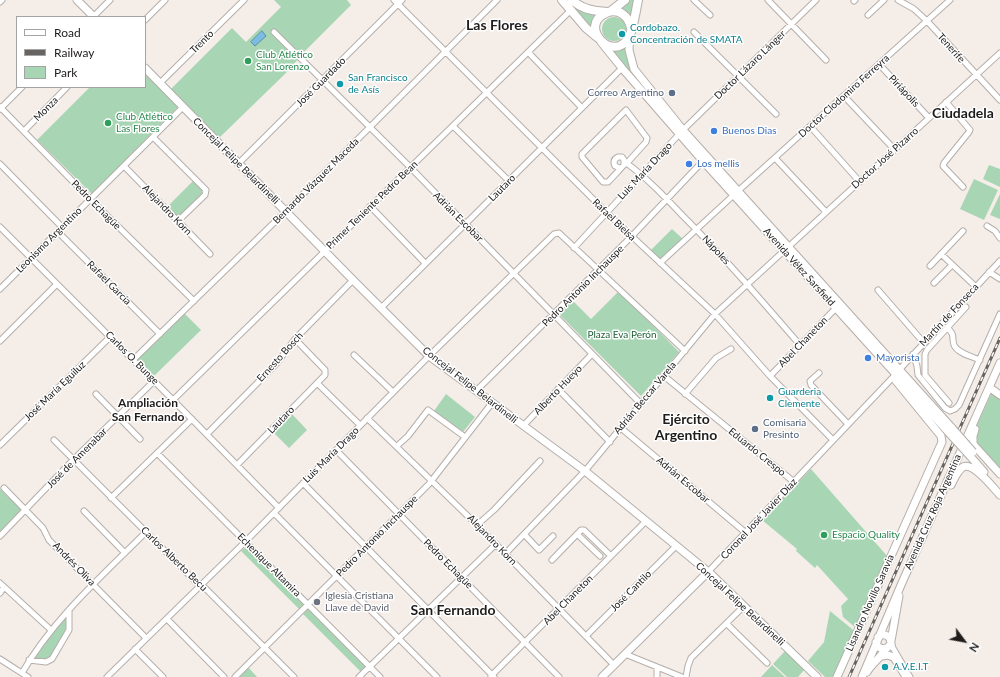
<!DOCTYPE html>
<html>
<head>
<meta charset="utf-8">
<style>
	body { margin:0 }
	#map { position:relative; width:1000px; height:677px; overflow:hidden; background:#f4ede8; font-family:Lato,sans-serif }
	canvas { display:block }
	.legend { position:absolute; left:16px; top:16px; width:130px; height:72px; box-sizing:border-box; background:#fff; border:1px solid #a5a4a4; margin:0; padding:5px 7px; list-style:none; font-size:12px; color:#1f1c1b }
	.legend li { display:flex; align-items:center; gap:8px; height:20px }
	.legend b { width:20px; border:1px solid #a5a4a4 }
	.north { position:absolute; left:944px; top:621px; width:40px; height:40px; -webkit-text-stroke:3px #fff; paint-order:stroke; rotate:122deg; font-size:11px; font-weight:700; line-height:16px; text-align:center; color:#1f1c1b }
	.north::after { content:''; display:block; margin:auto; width:14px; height:18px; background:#1f1c1b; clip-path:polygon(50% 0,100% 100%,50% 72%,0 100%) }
</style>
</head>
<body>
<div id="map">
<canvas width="1000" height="677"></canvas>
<ul class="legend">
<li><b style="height:5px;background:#fff"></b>Road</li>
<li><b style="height:5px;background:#686461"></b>Railway</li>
<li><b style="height:11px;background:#a8d6b4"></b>Park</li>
</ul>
<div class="north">N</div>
</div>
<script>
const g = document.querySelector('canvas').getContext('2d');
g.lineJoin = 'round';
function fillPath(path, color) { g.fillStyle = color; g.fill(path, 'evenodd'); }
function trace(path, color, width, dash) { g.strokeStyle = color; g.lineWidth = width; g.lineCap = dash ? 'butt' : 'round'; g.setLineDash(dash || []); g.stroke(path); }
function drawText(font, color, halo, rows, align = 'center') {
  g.font = font + ' Lato,sans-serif'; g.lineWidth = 3; g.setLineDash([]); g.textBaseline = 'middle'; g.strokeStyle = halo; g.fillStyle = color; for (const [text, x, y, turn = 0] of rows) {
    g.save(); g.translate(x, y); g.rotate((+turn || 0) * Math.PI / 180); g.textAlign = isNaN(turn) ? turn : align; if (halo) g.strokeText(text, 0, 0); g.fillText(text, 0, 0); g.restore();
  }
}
fillPath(new Path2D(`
	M274 0H347L351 5 305 51 288 71 218 139 170 90 232 28 246 42 281 7Z
	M566 0H568L572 4 597 15 592 30Z
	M629 0H636L631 19 617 9Z
	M602 29a12 12 0 1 1 24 0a12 12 0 1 1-24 0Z
	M626 44 627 55 679 130 609 49Z
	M145 74 178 107 92 194 37 140 90 87H145Z
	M989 165 1000 169V187L983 179Z
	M974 179 998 190 984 220 960 209Z
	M193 181 202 190V194L179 217H177L167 207Z
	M1000 194V219L990 215Z
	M672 229 683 239 660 263 649 252Z
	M619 291 679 352 641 396 558 313 572 300 591 319Z
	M184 313 201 330 154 376 137 359Z
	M993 390 1000 395V474L975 447 973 434Z
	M446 394 475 417 463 432 434 411Z
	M291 413 307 430 289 448 273 432Z
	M811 469 888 557 857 629 843 617 841 606 848 599 817 565 815 568 796 551 797 549 762 520Z
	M0 489 22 510 0 533Z
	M247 546 304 604 299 609 241 551Z
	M309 608 368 667 362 673 303 614Z
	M830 611 852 629 854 632 834 677H825L808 661 824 642Z
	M67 614V633L48 660 33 658Z
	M785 651 805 669 798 677H787L773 664Z
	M772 665 785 677H761Z
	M248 667 257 677H237Z`), '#a8d6b4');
const water = new Path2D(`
	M262 31 266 36 255 46 251 42Z`);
fillPath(water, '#7bbce3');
trace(water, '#5f8ca7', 1);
const minor = new Path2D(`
	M394 0 607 213 715 314 770 376 833 440
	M694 0 710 15
	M768 0 826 60
	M898 0 914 9 927 21 1000 100
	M854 1 855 0
	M0 2 2 0
	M868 15 884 0
	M93 17 110 0
	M145 20 165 0
	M274 32 410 167 641 404
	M694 32 776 114
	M528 52 582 108
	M879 64 929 118
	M160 83 244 0
	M844 96 895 150
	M946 102 970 130 969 132 944 163 943 166 963 187
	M0 107 90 199 194 301
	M0 109 22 87
	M453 126 509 181
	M810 126 860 182
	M24 131 67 87
	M153 137 206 190 205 195 178 221
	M775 158 826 212
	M625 162C646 177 665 197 683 216 724 257 762 301 800 345
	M239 163 402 0
	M0 164 62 227
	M124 166 210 254
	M620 168 615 166C613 162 614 159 618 157H622L624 160V165C619 170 614 176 608 182H603L582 157V154L626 110 647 138 646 142 627 163
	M370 206 425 263
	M987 226 995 231 1000 238
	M0 227 173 400 279 508
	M58 232 160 334
	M574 248 683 130 816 0
	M941 254 975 286
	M660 263 738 191 950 0
	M930 266 963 231
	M989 272 1000 279
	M934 283 952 265
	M0 289 183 107
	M878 290 924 343
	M381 308 622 68
	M947 327C956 337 951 335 954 345 957 353 973 357 980 360
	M0 341 57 284
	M913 354 917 366 918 375 945 408 950 411 955 409 959 405 1000 314
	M354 355 393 392
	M133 360 286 211 497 0
	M899 370 1000 261
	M819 373 810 381 811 385 848 424
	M664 376 794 482
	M770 376 836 308
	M317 383 360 425
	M558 389 610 442
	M476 391 631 237 703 161
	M96 394 140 439
	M685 394 716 358 731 349
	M173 400 571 10
	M949 403 925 375V354L927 350 966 307
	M367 418 477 525 614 665
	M523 426 592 354
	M621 428 746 533
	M207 434 277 363 295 339 353 280
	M54 440 196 582 205 588 294 677
	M0 445 110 337
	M397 446 408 436 428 410 465 437
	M336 450 559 677
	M157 453 380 677
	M237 465 325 375V370L295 339
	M303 483 494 677
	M4 488 43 528 49 540 146 638
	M111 498 192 419
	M84 511 125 553
	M274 513 437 677
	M477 525 494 510 540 461
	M524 534 539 550 553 536
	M577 534 600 556
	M0 536 73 460 154 381
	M505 554 585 471 715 314 1000 53
	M552 560 581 530H584L611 556
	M708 572 896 374
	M0 583 51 630
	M0 593 4 587
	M167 619 224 677
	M727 624 767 663
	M586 636 676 546
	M891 642 893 648 910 677
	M135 649 163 677
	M625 654 682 677
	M892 656 905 677
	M0 659 28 677
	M29 660 46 662 52 659 69 630V611
	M22 673C53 619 102 576 146 532
	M491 676 645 522
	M107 677 245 542 429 356 554 234 559 233 685 351
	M235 677 429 484 492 403
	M359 677 496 544
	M657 677V667
	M686 677 688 666 691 658 744 606`);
const secondary = new Path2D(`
	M77 0 94 17
	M630 34 629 50 634 69 683 130 952 428
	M601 42 622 68 703 161 949 433
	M145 68 353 280 429 356 585 471 712 575 817 677
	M993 390 1000 395
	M975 429 973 436V444L1000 474
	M970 456 984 472
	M951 485C954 479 957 471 963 467 974 462 993 488 1000 495
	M891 641 899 596
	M876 642 878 647 883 649 887 648 891 644C891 636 884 632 878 637
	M882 656 888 655 893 657
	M867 672C872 663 881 658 885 649
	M602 677 708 572
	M837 677 942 442 941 436 896 381
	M862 677 901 585 1000 363`);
const primary = new Path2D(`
	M562 0 586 28 598 38
	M572 0C583 10 594 11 608 12
	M611 11 625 0
	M631 28C629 17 619 7 606 13 578 25 611 63 628 39 633 31 636 10 638 0`);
trace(minor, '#b5aeaa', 7);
trace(secondary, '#b5aeaa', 9);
trace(primary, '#b5aeaa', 10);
trace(minor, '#fff', 5);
trace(secondary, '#fff', 7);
trace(primary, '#fff', 8);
const rail = new Path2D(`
	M849 677 1000 338`);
trace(rail, '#686461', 3);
trace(rail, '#fff', 1.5, [4.5]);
const secondaryBridge = new Path2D(`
	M952 428 973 452
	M949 433 970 456`);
trace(secondaryBridge, '#b5aeaa', 9, []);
trace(secondaryBridge, '#fff', 7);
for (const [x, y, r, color] of [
	[622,34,4,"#0f9aa8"],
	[248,61,4,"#2e9e5b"],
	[340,84,4,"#0f9aa8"],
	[672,93,4,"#5c6f8a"],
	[108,123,4,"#2e9e5b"],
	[714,131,4,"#3f7fe0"],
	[689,164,4,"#3f7fe0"],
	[868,358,4,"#3f7fe0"],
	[770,398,4,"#0f9aa8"],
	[755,429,4,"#5c6f8a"],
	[824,535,4,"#2e9e5b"],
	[317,602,4,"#6b7280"],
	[885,667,4,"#0f9aa8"]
]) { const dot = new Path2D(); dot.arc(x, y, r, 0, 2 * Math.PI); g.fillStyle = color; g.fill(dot); trace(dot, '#fff', 1.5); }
drawText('10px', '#0d838f', '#fff', [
	["Cordobazo.",630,28],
	["Concentración de SMATA",630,40],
	["San Francisco",348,78],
	["de Asís",348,90],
	["Guarderia",778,392],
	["Clemente",778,404],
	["A.V.E.I.T",893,667]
], 'left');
drawText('10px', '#1f1c1b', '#fff', [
	["Trento",202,42,-45],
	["Tenerife",951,48,48],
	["Doctor Lázaro Lánger",750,65,-44],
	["José Guardado",321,82,-45],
	["Piriápolis",904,91,47],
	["Doctor Clodomiro Ferreyra",844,96,-42],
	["Monza",46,109,-45],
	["Doctor José Pizarro",885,158,-42],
	["Concejal Felipe Belardinelli",236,161,45],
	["Luis María Drago",645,171,-47],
	["Bernardo Vázquez Maceda",316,181,-45],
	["Lautaro",502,188,-45],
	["Pedro Echagüe",96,205,45],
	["Primer Teniente Pedro Bean",372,205,-44],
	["Alejandro Korn",167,210,46],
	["Adrián Escobar",458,217,45],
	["Rafael Bielsa",614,220,44],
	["Leonismo Argentino",49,240,-45],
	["Nápoles",716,250,47],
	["Avenida Vélez Sarsfield",799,267,48],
	["Rafael García",109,283,45],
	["Pedro Antonio Inchauspe",583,286,-45],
	["Martín de Fonseca",949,315,-47],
	["Abel Chaneton",803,342,-46],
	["Ernesto Bosch",280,357,-48],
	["Carlos O. Bunge",132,358,45],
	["Concejal Felipe Belardinelli",470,385,38],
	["Alberto Hueyo",558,390,-46],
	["José María Eguiluz",55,391,-44],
	["Adrián Beccar Varela",645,398,-50],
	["Lautaro",281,420,-46],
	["Eduardo Crespo",757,452,39],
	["Luis María Drago",331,455,-45],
	["José de Amenabar",77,458,-45],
	["Adrián Escobar",683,480,40],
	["Avenida Cruz Roja Argentina",933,512,-66],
	["Coronel José Javier Díaz",759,519,-47],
	["Pedro Antonio Inchauspe",377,536,-45],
	["Alejandro Korn",492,540,46],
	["Carlos Alberto Becu",174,559,44],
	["Andrés Oliva",74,564,46],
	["Pedro Echagüe",448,564,45],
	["Echenique Altamira",269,565,45],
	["José Cantilo",631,591,-45],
	["Abel Chaneton",568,600,-45],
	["Lisandro Novillo Saravia",870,603,-66],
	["Concejal Felipe Belardinelli",740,604,43]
]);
drawText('10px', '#27864d', '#fff', [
	["Club Atlético",256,55],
	["San Lorenzo",256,67],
	["Club Atlético",116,117],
	["Las Flores",116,129],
	["Espacio Quality",832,535]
], 'left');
drawText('10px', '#4e5e75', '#fff', [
	["Correo Argentino",664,93],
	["Comisaria",763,423,"left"],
	["Presinto",763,435,"left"]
], 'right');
drawText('10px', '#366cbe', '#fff', [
	["Buenos Dias",722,131],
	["Los mellis",697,164],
	["Mayorista",876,358]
], 'left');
drawText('10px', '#1e5f36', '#fff', [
	["Plaza Eva Perón",622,335]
]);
drawText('10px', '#5b616d', '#fff', [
	["Iglesia Cristiana",325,596],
	["Llave de David",325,608]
], 'left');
drawText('bold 12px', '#1f1c1b', '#fff', [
	["Ampliación",148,403],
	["San Fernando",148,417]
]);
drawText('bold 14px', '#1f1c1b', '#fff', [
	["Las Flores",497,25],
	["Ciudadela",963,113],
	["Ejército",686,419],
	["Argentino",686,435],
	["San Fernando",453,610]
]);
</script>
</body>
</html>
